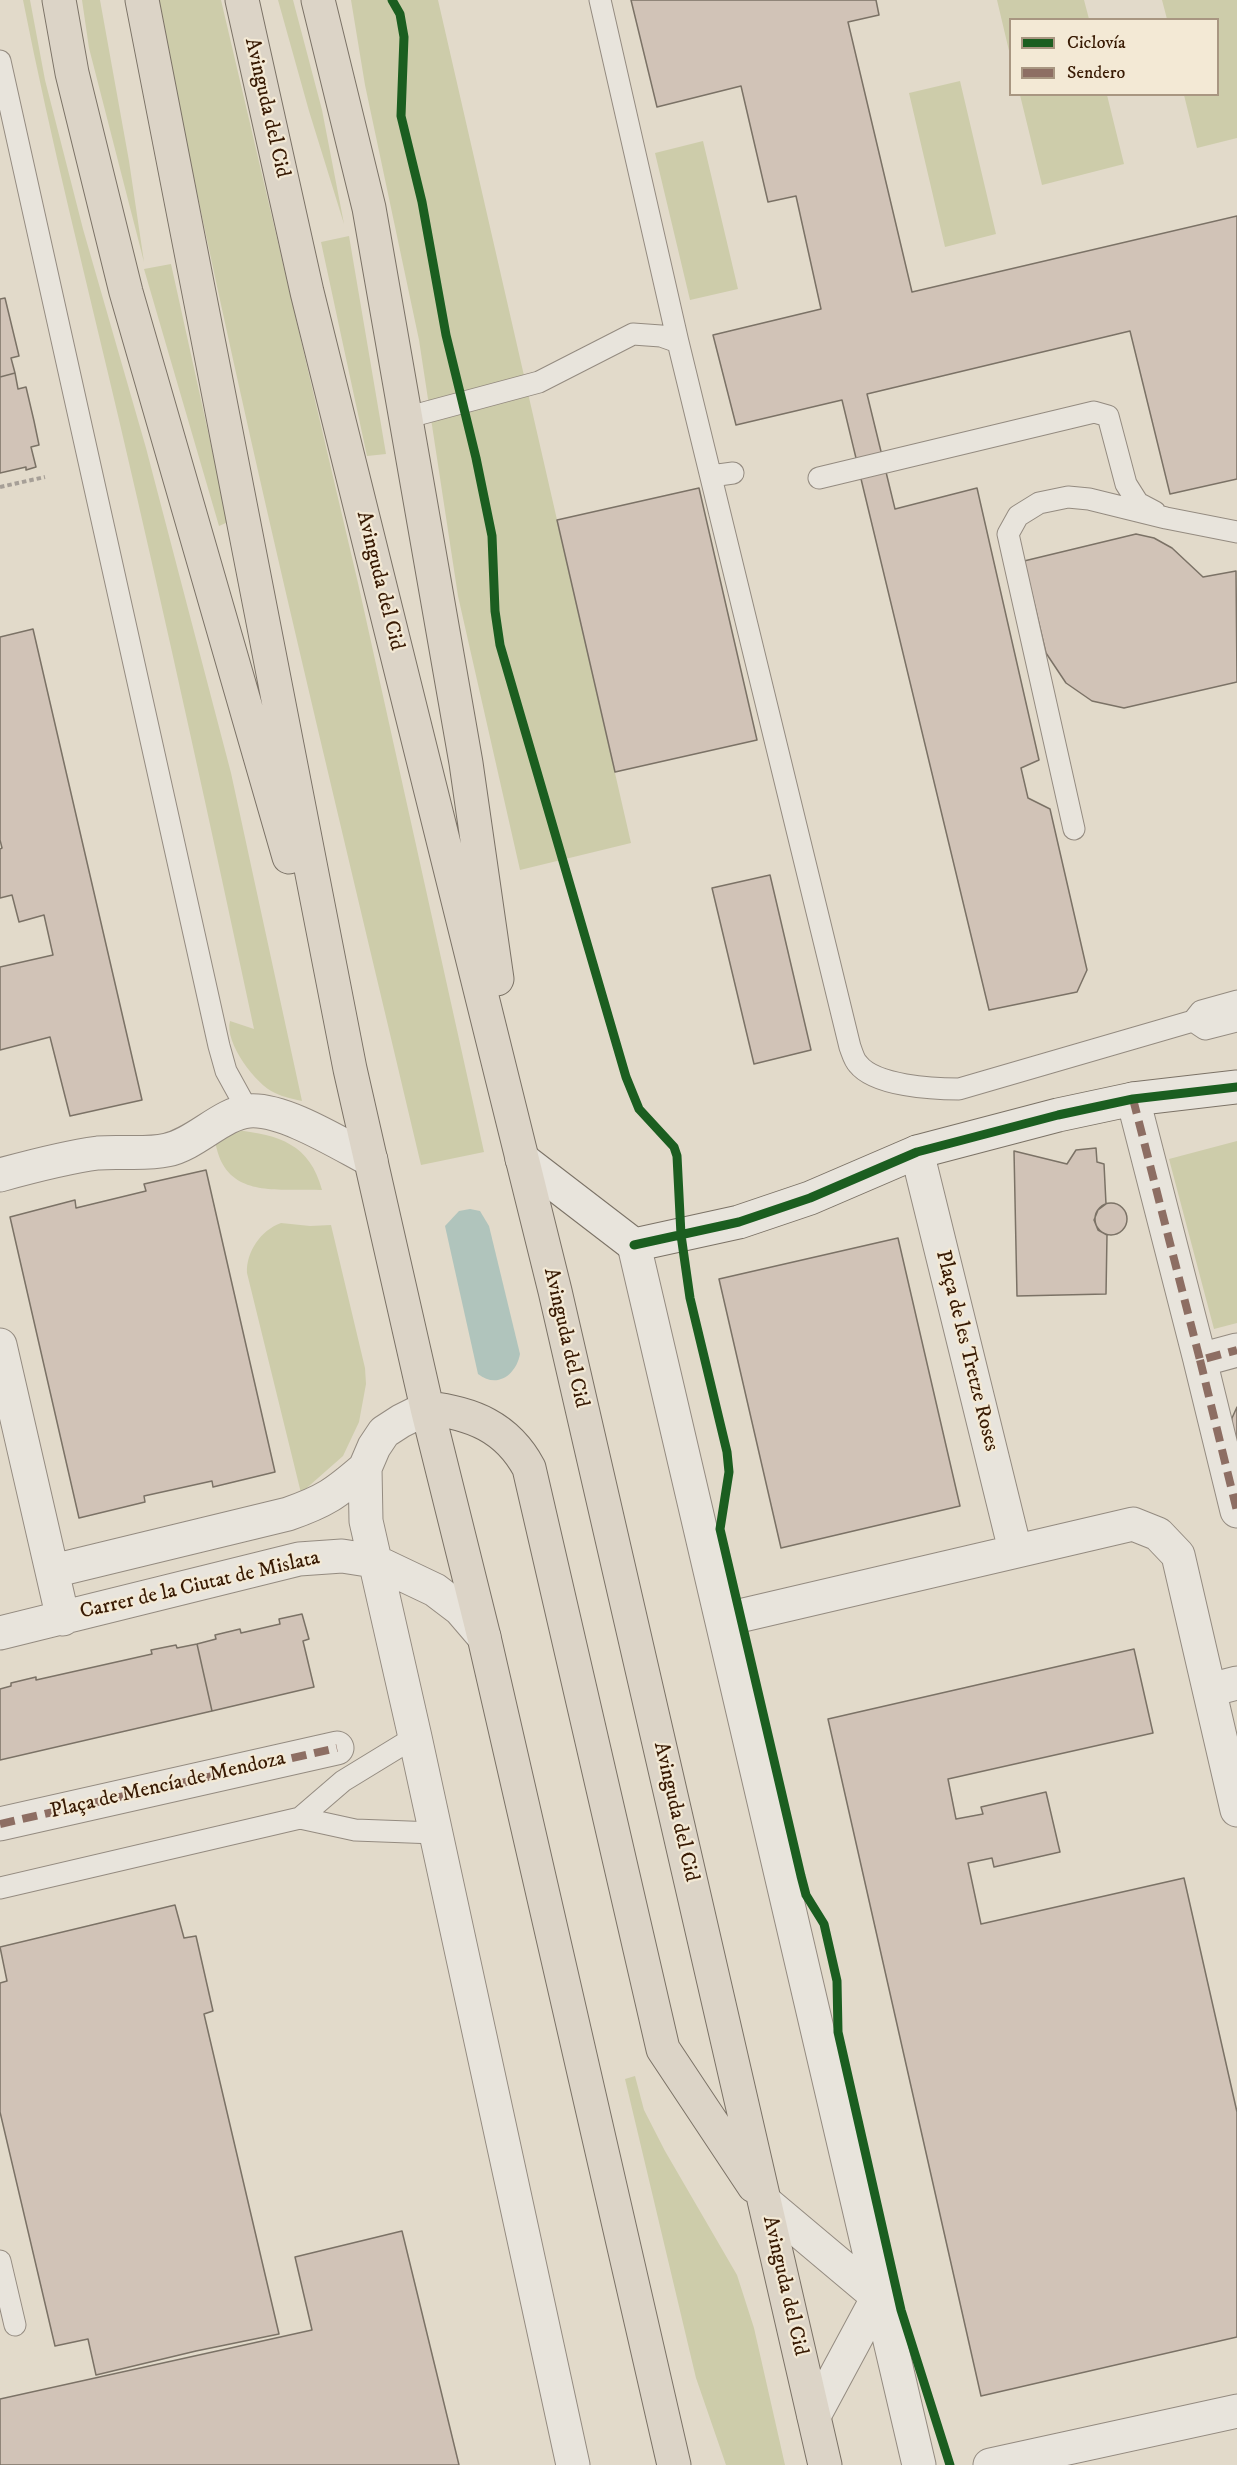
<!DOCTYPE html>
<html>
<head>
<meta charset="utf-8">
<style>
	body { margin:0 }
	#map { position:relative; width:1237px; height:2465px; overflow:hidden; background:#e2daca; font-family:"IM FELL DW Pica",serif }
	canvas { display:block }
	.legend { position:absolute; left:1009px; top:18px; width:210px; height:78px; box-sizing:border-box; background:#f3e9d5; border:2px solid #a89681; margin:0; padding:8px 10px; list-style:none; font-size:18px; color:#381a03 }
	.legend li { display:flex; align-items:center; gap:12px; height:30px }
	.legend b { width:30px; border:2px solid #a89681 }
</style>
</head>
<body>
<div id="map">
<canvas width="1237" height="2465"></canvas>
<ul class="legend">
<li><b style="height:8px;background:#1b5e20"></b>Ciclovía</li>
<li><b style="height:8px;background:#8d6e63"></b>Sendero</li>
</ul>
</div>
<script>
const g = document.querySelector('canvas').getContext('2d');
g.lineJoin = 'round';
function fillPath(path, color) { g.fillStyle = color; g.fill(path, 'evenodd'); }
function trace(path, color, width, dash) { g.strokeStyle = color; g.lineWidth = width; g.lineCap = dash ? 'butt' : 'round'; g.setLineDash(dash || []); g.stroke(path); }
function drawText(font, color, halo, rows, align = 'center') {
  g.font = font + ' "IM FELL DW Pica",serif'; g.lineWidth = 4.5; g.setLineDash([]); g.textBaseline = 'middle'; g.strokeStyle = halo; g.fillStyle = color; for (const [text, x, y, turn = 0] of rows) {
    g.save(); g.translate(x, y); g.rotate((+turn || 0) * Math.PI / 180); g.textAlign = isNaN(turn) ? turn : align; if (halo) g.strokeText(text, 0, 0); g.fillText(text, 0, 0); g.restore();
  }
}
fillPath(new Path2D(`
	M23 0H30L45 80 83 229 146 448 231 773 302 1101C293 1099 283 1097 275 1093 256 1085 224 1042 230 1021L254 1029C211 827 167 625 120 424 87 283 51 142 23 0Z
	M82 0H100L129 161 144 262 89 48Z
	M158 0H221L358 583 484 1152 421 1165C330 777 234 391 158 0Z
	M278 0H293L322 110 344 224 309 111Z
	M351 0H438L631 843 520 870 458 596 419 340 365 85Z
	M997 0H1084L1089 19 1010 20V55Z
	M1162 0H1237V138L1197 148 1184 95 1218 94V20L1167 19Z
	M960 81 996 234 945 247 909 93Z
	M1020 95H1107L1124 164 1042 185Z
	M703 141 738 289 690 300 655 153Z
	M349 236 386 454 367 456 321 242Z
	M171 264 228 522 219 526 144 269Z
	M236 1130C279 1135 310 1144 322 1190 276 1188 224 1200 215 1140Z
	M1237 1141V1323L1214 1329 1169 1159Z
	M281 1223 310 1226 331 1225 365 1368 366 1384 359 1422 343 1456 301 1493 247 1273C246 1252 261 1230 281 1223Z
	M635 2076 644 2110 665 2151 737 2275 754 2328 785 2465H726L696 2378 625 2079Z`), '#cdccaa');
fillPath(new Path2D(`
	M470 1209 480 1211 489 1226 520 1354C516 1375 497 1389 478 1374L445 1226 459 1211Z`), '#b0c4bc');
const building = new Path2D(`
	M631 0H876L879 15 848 22 912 292 1237 216V479L1170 494 1130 331 867 394 895 509 977 488 1039 760 1021 768 1028 798 1050 809 1087 970 1077 992 989 1010 842 400 736 425 713 335 821 309 796 196 768 202 741 86 657 107Z
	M5 298 19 356 11 358 15 373 0 377V299Z
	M15 373 18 389 26 387 34 421 39 445 31 447 36 467 26 470V467L0 473V377Z
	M699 488 757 740 615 772 557 520Z
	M1136 534 1154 538 1172 548 1203 577 1236 571 1237 682 1124 708 1092 701 1066 683 1046 653 1024 561Z
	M33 629 142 1100 70 1116 50 1037 0 1050V967L53 955 44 915 19 922 12 895 0 898V849L2 848 0 840V637Z
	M770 875 811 1050 754 1064 712 888Z
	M1096 1148 1097 1162 1104 1164 1106 1204 1098 1210 1094 1220 1098 1230 1107 1235 1106 1294 1017 1296 1014 1151 1067 1164 1076 1150Z
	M206 1170 275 1472 213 1487 212 1481 144 1496 145 1502 79 1518 10 1217 75 1200 76 1208 146 1191 144 1184Z
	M1095 1219a16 16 0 1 1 32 0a16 16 0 1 1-32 0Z
	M898 1238 960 1506 781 1548 719 1279Z
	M1237 1407V1464L1230 1433 1232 1418Z
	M302 1614 309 1639 303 1641 314 1687 212 1711 197 1644 216 1639 215 1635 240 1629 241 1633 280 1624 279 1619Z
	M197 1644 212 1711 0 1760V1689L11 1686V1683L36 1677V1680L152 1654 151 1650 176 1645 177 1648Z
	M1134 1649 1153 1733 948 1779 956 1819 983 1814 981 1807 1046 1792 1060 1852 994 1867 992 1858 968 1863 981 1924 1184 1878 1237 2112V2337L981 2396 828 1719Z
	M175 1905 184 1938 196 1936 213 2011 204 2014 279 2334 196 2351 96 2375 88 2339 55 2346 0 2112V1983L7 1981 0 1947Z
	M402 2231 459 2465H0V2399L312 2330 295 2257Z`);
fillPath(building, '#d1c3b7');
trace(building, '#7b7266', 1.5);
const lane = new Path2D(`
	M600 0 678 342
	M0 61 219 1046 226 1071 248 1111
	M405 418 539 382 633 334 661 336 678 342 850 1047C852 1052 854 1060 858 1064 875 1086 933 1089 959 1089L1193 1021 1201 1011 1237 1001
	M711 476 733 473
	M819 478 1094 412 1108 416 1126 484 1138 503 1155 512
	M1074 829 1008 534 1018 516 1039 503 1068 497 1089 499 1166 518 1237 532
	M1193 1021 1205 1029 1237 1021
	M300 1818 355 1830 435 1833
	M0 1888 300 1818 343 1781 415 1737
	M0 2261 15 2325`);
const street = new Path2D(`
	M1133 1099 1200 1360 1237 1350
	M917 1152 1015 1550
	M0 1175C29 1167 68 1157 98 1153 121 1151 145 1155 167 1150 196 1144 222 1113 249 1111 283 1108 340 1144 371 1160
	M634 1245 919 2465
	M0 1345 63 1619
	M1200 1360 1237 1511
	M427 1408 401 1421 384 1432 374 1447 365 1468 366 1521 415 1737 573 2465
	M53 1571 288 1514C325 1501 335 1494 365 1468
	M722 1620 1133 1524 1158 1534 1178 1555 1237 1810
	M0 1633 299 1559 342 1556 374 1561 435 1590 460 1609 484 1637
	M1210 1690 1237 1683
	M0 1824 337 1748
	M765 2202 878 2297 814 2416
	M990 2465 1237 2411`);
const secondary = new Path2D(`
	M522 1159 634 1245 739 1222 810 1198 917 1152 1058 1115 1133 1099 1237 1087`);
const primary = new Path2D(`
	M59 0 72 73 126 292 289 857
	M142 0 350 1069 427 1408 484 1637 674 2465
	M242 0 307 292 555 1291 825 2465
	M318 0 369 208 466 763 497 979
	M427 1408C472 1413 507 1427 529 1468L663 2049 754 2186`);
trace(lane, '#948b80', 23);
trace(street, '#948b80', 35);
trace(secondary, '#7b7266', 35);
trace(primary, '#7b7266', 35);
trace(new Path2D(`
	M0 487 45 477`), '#a69f97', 4, [4.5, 3]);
trace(lane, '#e8e4dc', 21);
trace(street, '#e8e4dc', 33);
trace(secondary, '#e8e4dc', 33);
trace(primary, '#dcd4c7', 33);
trace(new Path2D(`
	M1133 1099 1200 1360 1237 1350
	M1200 1360 1237 1511
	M0 1824 337 1748`), '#8d6e63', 8, [15, 8]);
trace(new Path2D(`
	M392 0 400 14 404 37 401 116 422 202 446 335 476 458 492 536 495 611 500 645 626 1077 639 1109 674 1147 677 1156 681 1235 690 1298 727 1452 729 1472 720 1529 801 1876 806 1895 824 1924 837 1981 838 2032 901 2310 950 2465
	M634 1245 739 1222 810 1198 917 1152 1058 1115 1133 1099 1237 1087`), '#1b5e20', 9);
drawText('21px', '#381a03', '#f3e9d5', [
	["Avinguda del Cid",266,108,77],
	["Avinguda del Cid",379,581,76],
	["Avinguda del Cid",565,1338,77],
	["Plaça de les Tretze Roses",966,1351,76],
	["Carrer de la Ciutat de Mislata",200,1586,-13],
	["Plaça de Mencía de Mendoza",168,1786,-13],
	["Avinguda del Cid",675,1812,77],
	["Avinguda del Cid",784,2286,77]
]);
</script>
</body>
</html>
